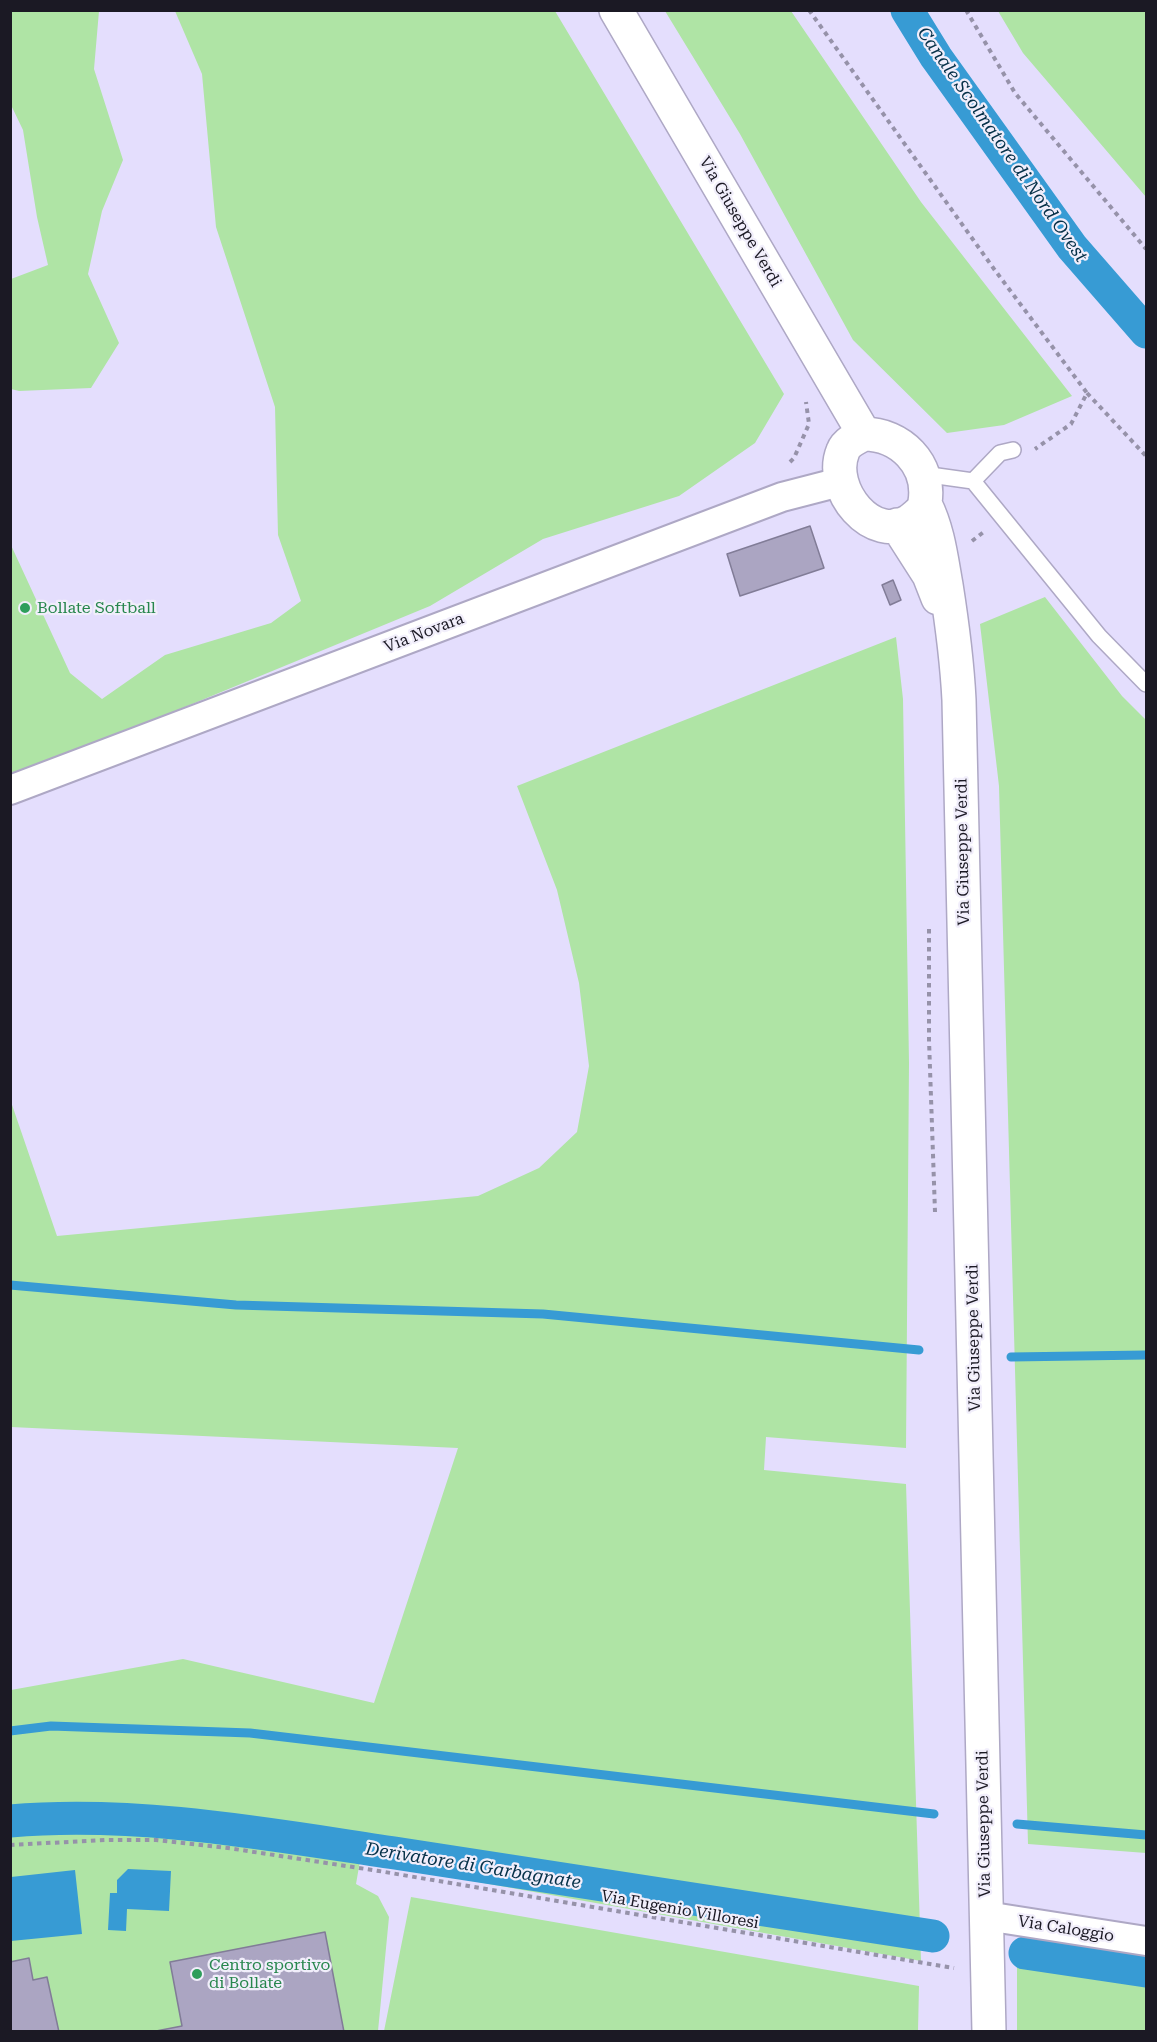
<!DOCTYPE html>
<html>
<head>
<meta charset="utf-8">
<style>
	body { margin:0 }
	#map { position:relative; width:1157px; height:2042px; overflow:hidden; background:#e4defd; font-family:"Roboto Serif",serif }
	canvas { display:block }
	.frame { position:absolute; inset:0; border:12px solid #1b1924; pointer-events:none }
</style>
</head>
<body>
<div id="map">
<canvas width="1157" height="2042"></canvas>
<div class="frame"></div>
</div>
<script>
const g = document.querySelector('canvas').getContext('2d');
g.lineJoin = 'round';
function fillPath(path, color) { g.fillStyle = color; g.fill(path, 'evenodd'); }
function trace(path, color, width, dash) { g.strokeStyle = color; g.lineWidth = width; g.lineCap = dash ? 'butt' : 'round'; g.setLineDash(dash || []); g.stroke(path); }
function drawText(font, color, halo, rows, align = 'center') {
  g.font = font + ' "Roboto Serif",serif'; g.lineWidth = 4.5; g.setLineDash([]); g.textBaseline = 'middle'; g.strokeStyle = halo; g.fillStyle = color; for (const [text, x, y, turn = 0] of rows) {
    g.save(); g.translate(x, y); g.rotate((+turn || 0) * Math.PI / 180); g.textAlign = isNaN(turn) ? turn : align; if (halo) g.strokeText(text, 0, 0); g.fillText(text, 0, 0); g.restore();
  }
}
fillPath(new Path2D(`
	M11 10 99 11 94 69 123 160 102 211 88 274 119 343 91 388 19 391 11 389V279L48 265 37 217 23 130 11 105Z
	M175 11H555L784 394 755 443 679 496 543 539 430 606 83 749 11 776 10 543 70 673 102 699 165 655 271 623 301 601 278 535 275 407 216 227 202 74Z
	M665 11H791L921 202 1072 396 1004 425 947 433 853 340 740 134Z
	M998 11H1146V197L1023 53Z
	M1045 597 1122 696 1146 720V1853L1028 1844 999 786 980 624Z
	M896 637 903 699 909 1063 906 1448 766 1437 764 1470 906 1484 921 1961 360 1861 356 1884 378 1896 389 1917 378 2031H11V1690L183 1659 374 1703 458 1448 11 1427 10 1099 57 1236 478 1196 539 1168 577 1132 589 1066 579 983 557 890 517 786Z
	M411 1897 919 1986 918 2031H384Z
	M1017 1940 1146 1958V2031H1017Z`), '#afe4a5');
fillPath(new Path2D(`
	M128 1869 171 1871 169 1911 127 1909 126 1931 108 1930 110 1893H117V1880Z
	M75 1870 82 1934 11 1941V1877Z`), '#379bd4');
trace(new Path2D(`
	M10 1285 236 1305 543 1314 919 1350
	M1011 1357 1146 1355
	M10 1731 51 1726 250 1733 934 1814
	M1017 1824 1146 1835`), '#379bd4', 9);
trace(new Path2D(`
	M907 10 936 57 1072 247 1146 332
	M10 1821C141 1810 272 1835 401 1854 578 1881 756 1909 933 1936
	M1025 1953 1146 1971`), '#379bd4', 33);
const building = new Path2D(`
	M810 526 824 568 740 596 727 554Z
	M893 580 901 600 890 605 882 585Z
	M325 1932 344 2032H151L182 2026 170 1962Z
	M29 1958 33 1980 47 1977 59 2032H10V1962Z`);
fillPath(building, '#aba5c2');
trace(building, '#817c97', 1.5);
const lane = new Path2D(`
	M923 474 973 481 1000 453 1013 450
	M973 481 1099 636 1146 684`);
const street = new Path2D(`
	M10 790 782 497 840 482
	M986 1916 1146 1941`);
const secondary = new Path2D(`
	M616 10 864 434
	M864 434C900 434 931 464 925 502 924 510 917 515 911 520 873 546 827 489 843 451 846 443 856 438 864 434Z
	M925 504C938 530 941 557 946 585 952 623 957 661 959 700L989 2032
	M897 525 929 575 938 598`);
trace(lane, '#aea8c5', 18);
trace(street, '#aea8c5', 32);
trace(secondary, '#aea8c5', 36);
trace(new Path2D(`
	M809 10 994 269 1087 393 1071 424 1035 449
	M966 10 1015 93 1146 249
	M1087 393 1146 456
	M790 462 794 458 809 424 806 402
	M972 541 985 531
	M929 929V1040L935 1212
	M10 1845 105 1840H156L228 1848 379 1871 954 1968`), '#9692a9', 4, [4.5, 4.5]);
trace(lane, '#fff', 15);
trace(street, '#fff', 28);
trace(secondary, '#fff', 33);
for (const [x, y, r, color] of [
	[25,608,6,"#2e9e5b"],
	[197,1974,6,"#2e9e5b"]
]) { const dot = new Path2D(); dot.arc(x, y, r, 0, 2 * Math.PI); g.fillStyle = color; g.fill(dot); trace(dot, '#f1eefb', 2); }
drawText('16px', '#1b1924', '#f1eefb', [
	["Via Giuseppe Verdi",740,222,60],
	["Via Novara",424,633,-21],
	["Via Giuseppe Verdi",963,852,-91],
	["Via Giuseppe Verdi",974,1338,-91],
	["Via Giuseppe Verdi",984,1824,-91],
	["Via Eugenio Villoresi",680,1910,10],
	["Via Caloggio",1066,1929,9]
]);
drawText('16px', '#27864d', '#f1eefb', [
	["Bollate Softball",37,608],
	["Centro sportivo",209,1965],
	["di Bollate",209,1983]
], 'left');
drawText('italic 18px', '#053048', '#f1eefb', [
	["Canale Scolmatore di Nord Ovest",1002,145,55],
	["Derivatore di Garbagnate",473,1866,9]
]);
</script>
</body>
</html>
